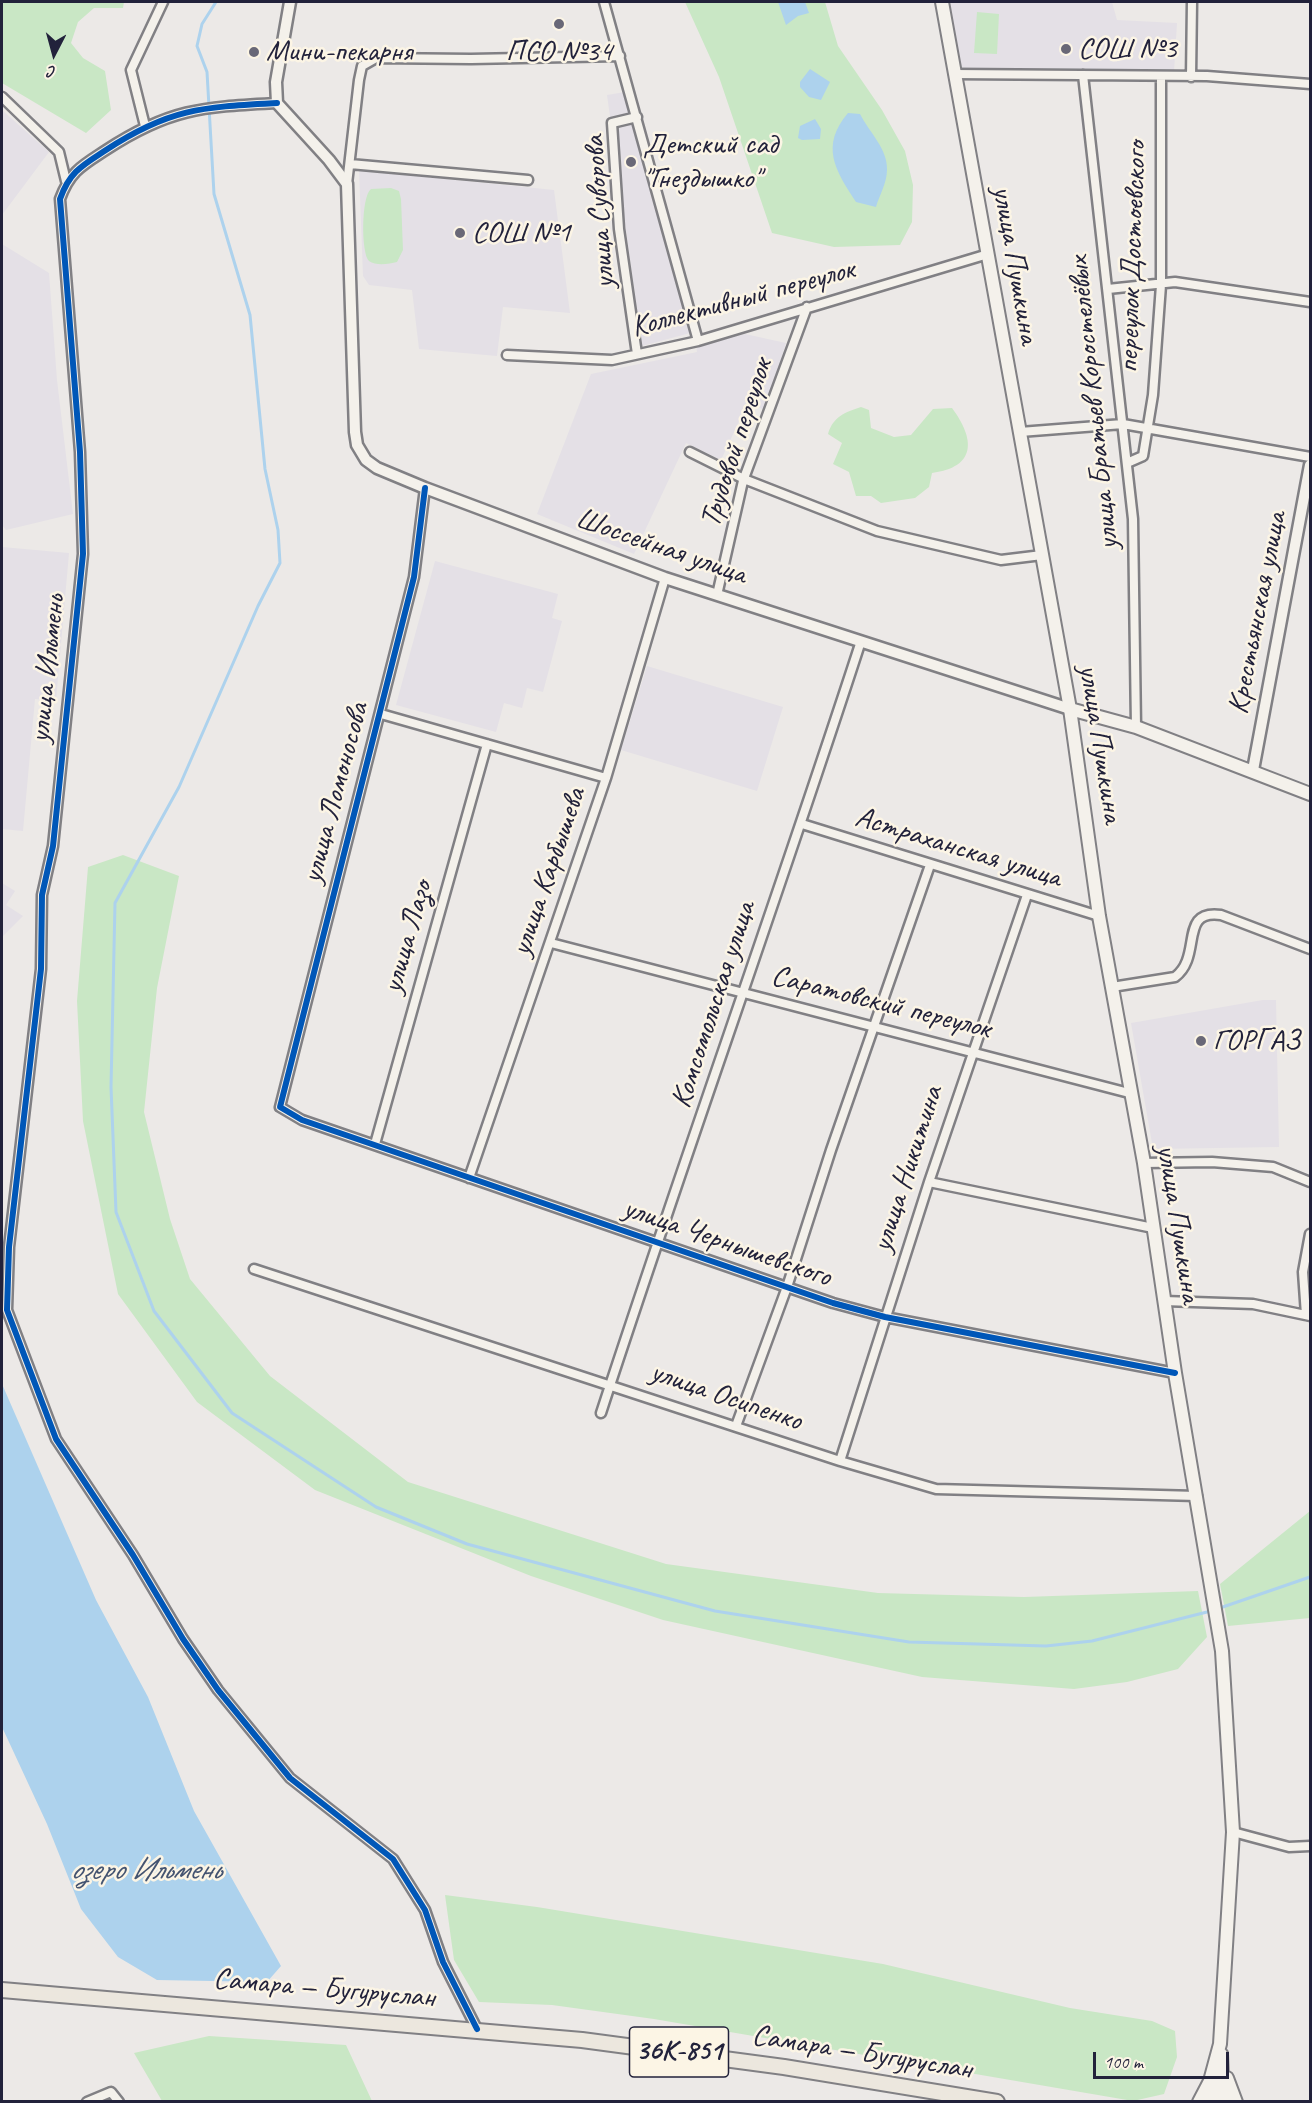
<!DOCTYPE html>
<html>
<head>
<meta charset="utf-8">
<style>
	body { margin:0 }
	#map { position:relative; width:1312px; height:2103px; overflow:hidden; background:#ece9e7; font-family:Caveat,sans-serif }
	canvas { display:block }
	.frame { position:absolute; inset:0; border:3px solid #22223b; pointer-events:none }
	.north { position:absolute; left:24px; top:24px; width:60px; height:60px; -webkit-text-stroke:4px #fcf5e5; paint-order:stroke; rotate:186deg; font-size:16px; font-weight:700; line-height:24px; text-align:center; color:#22223b }
	.north::after { content:''; display:block; margin:auto; width:21px; height:27px; background:#22223b; clip-path:polygon(50% 0,100% 100%,50% 72%,0 100%) }
	.scale { position:absolute; left:1093px; top:2052px; width:136px; height:27px; box-sizing:border-box; border:3px solid #22223b; border-top:0; padding-left:8px; font-size:18px; line-height:21px; white-space:nowrap; color:#22223b; -webkit-text-stroke:4px #fcf5e5; paint-order:stroke }
</style>
</head>
<body>
<div id="map">
<canvas width="1312" height="2103"></canvas>
<div class="frame"></div>
<div class="north">С</div>
<div class="scale">100 m</div>
</div>
<script>
const g = document.querySelector('canvas').getContext('2d');
g.lineJoin = 'round';
function fillPath(path, color) { g.fillStyle = color; g.fill(path, 'evenodd'); }
function trace(path, color, width, dash) { g.strokeStyle = color; g.lineWidth = width; g.lineCap = dash ? 'butt' : 'round'; g.setLineDash(dash || []); g.stroke(path); }
function drawText(font, color, halo, rows, align = 'center') {
  g.font = font + ' Caveat,sans-serif'; g.lineWidth = 5; g.setLineDash([]); g.textBaseline = 'middle'; g.strokeStyle = halo; g.fillStyle = color; for (const [text, x, y, turn = 0] of rows) {
    g.save(); g.translate(x, y); g.rotate((+turn || 0) * Math.PI / 180); g.textAlign = isNaN(turn) ? turn : align; if (halo) g.strokeText(text, 0, 0); g.fillText(text, 0, 0); g.restore();
  }
}
fillPath(new Path2D(`
	M950 2H1112L1117 20 1177 23 1174 72 960 68Z
	M625 92 690 333 642 346 607 95Z
	M2 110 49 152 2 215Z
	M359 170 554 190 570 313 503 307 497 356 419 349 412 290 369 285 363 276Z
	M2 244 49 273 57 380 73 514 6 530 2 525Z
	M745 334 786 343 766 410 747 404 721 460 686 443 634 554 537 514 591 374 697 352 696 345Z
	M2 547 69 553 56 701 35 699 23 831 2 829Z
	M435 561 558 594 552 618 562 621 543 692 527 688 522 708 504 703 496 732 396 705Z
	M647 666 783 707 757 791 621 750Z
	M2 883 15 891 6 905 23 916 2 937Z
	M1263 1000H1276L1279 1147 1153 1149 1131 1023Z`), '#e4e0e6');
fillPath(new Path2D(`
	M2 2H124L123 8H94L78 22 71 43 83 58 105 71 111 110 86 133 2 83Z
	M685 2H825L838 46 882 110 905 151 913 185 912 222 900 245 834 247 772 233 719 77Z
	M977 12 999 14 997 54 974 53Z
	M391 188 399 191 401 199 403 250 397 262C389 264 376 266 369 261 361 254 361 196 371 189Z
	M861 407 869 410 871 428 894 437 911 435 933 409 952 408C975 439 977 467 932 473L929 487 915 498 881 503 871 496H856L849 472 833 464 842 443 828 434C833 417 845 412 861 407Z
	M123 855 179 876 157 988 144 1112 170 1219 190 1279 270 1376 408 1482 666 1564 878 1593 1024 1597 1198 1591 1207 1637 1178 1669 1127 1682 1074 1689 922 1677 663 1620 531 1576 315 1490 197 1402 118 1294 83 1121 77 1001 88 867Z
	M1310 1511V1618L1228 1626 1220 1584Z
	M445 1895 537 1907 883 1964 1070 2008 1152 2021 1175 2031 1177 2057 1164 2094 1133 2101 654 2019 552 2005 479 2002 454 1960Z
	M209 2036 346 2045 372 2101H162L134 2053Z`), '#c9e7c5');
fillPath(new Path2D(`
	M778 2H805L809 13 798 16 786 25Z
	M810 69 830 82 821 100 809 97 800 87V82Z
	M848 113 860 114C869 132 888 149 887 170 887 183 879 196 876 207L856 202C835 170 820 146 848 113Z
	M815 119 821 129 820 139 802 140 798 138 800 126Z
	M2 1384 96 1600 148 1697 194 1811 281 1966 267 1982 157 1980 118 1957 81 1909 47 1824 2 1727Z`), '#add2ed');
trace(new Path2D(`
	M216 2 202 24 197 46 207 72 214 194 250 315 265 469 278 530 280 563 258 606 179 787 115 903 111 1087 116 1212 154 1311 232 1413 376 1507 467 1544 715 1611 909 1642 1046 1646 1092 1641 1211 1611
	M1217 1609 1310 1577`), '#add2ed', 3);
const minor = new Path2D(`
	M604 2 698 341
	M954 74 1207 76 1310 84
	M1083 75 1133 519 1136 727
	M1191 77 1192 2
	M2 97 59 152 66 181
	M277 103C203 107 170 108 106 150 83 165 70 171 60 199L80 452 83 554 53 846 42 895 41 969 9 1247 7 1310 56 1439 133 1555 183 1639 218 1690 290 1778 393 1859 425 1910 443 1962 477 2029
	M637 117 612 123 619 229 637 354
	M145 126 131 70 163 2
	M350 164 528 180
	M347 184 359 80 362 66 376 58 471 59 620 56
	M1108 289 1175 282 1310 302
	M507 355 612 360 698 341 988 254
	M1020 432 1123 424 1310 457
	M690 452 744 479 877 531 1001 560 1042 555
	M1127 463 1143 456 1153 395 1161 285V78
	M425 488 414 577 280 1107 302 1120 833 1303 885 1317 1175 1373
	M717 595 743 481 807 307
	M381 714 606 778
	M802 824 1099 916
	M551 943 1129 1093
	M1112 987 1175 977C1203 956 1178 909 1221 915L1310 949
	M375 1144 487 744
	M1144 1163 1212 1162 1273 1167 1310 1182
	M469 1178 606 778 665 578
	M929 1182 1153 1228
	M254 1269 840 1461 936 1489 1197 1496
	M1164 1301 1253 1304 1310 1316
	M1306 1315 1303 1272 1310 1234
	M601 1413C685 1155 777 900 861 641
	M736 1426 787 1287 831 1150 930 865
	M840 1461 929 1182 1027 895
	M1233 1832 1289 1847 1310 1846
	M87 2102 111 2092 119 2102`);
const tertiary = new Path2D(`
	M290 2 276 82 277 103 329 160 347 184 355 432 357 445 366 460 377 468 425 488 665 578 1070 709
	M1253 770 1310 465`);
const secondary = new Path2D(`
	M942 2 1070 709 1099 916 1144 1163 1175 1373 1222 1651 1233 1832 1220 2044 1210 2081 1199 2102
	M1070 709 1136 727 1310 794
	M1221 2054 1223 2102
	M1227 2078 1236 2102
	M1211 2102 1213 2081`);
const primary = new Path2D(`
	M2 1990 582 2040 784 2067 997 2102`);
trace(minor, '#818084', 13);
trace(tertiary, '#818084', 15);
trace(secondary, '#818084', 16);
trace(primary, '#818084', 18);
trace(minor, '#f4f1eb', 8);
trace(tertiary, '#f4f1eb', 10);
trace(secondary, '#f4f1eb', 12);
trace(primary, '#ece7de', 14);
trace(new Path2D(`
	M277 103C203 107 170 108 106 150 83 165 70 171 60 199L80 452 83 554 53 846 42 895 41 969 9 1247 7 1310 56 1439 133 1555 183 1639 218 1690 290 1778 393 1859 425 1910 443 1962 477 2029
	M425 488 414 577 280 1107 302 1120 833 1303 885 1317 1175 1373`), '#0057b8', 6);
for (const [x, y, r, color] of [
	[559,24,6,"#696877"],
	[1066,49,6,"#696877"],
	[254,52,6,"#696877"],
	[631,162,6,"#696877"],
	[460,233,6,"#696877"],
	[1201,1041,6,"#696877"]
]) { const dot = new Path2D(); dot.arc(x, y, r, 0, 2 * Math.PI); g.fillStyle = color; g.fill(dot); trace(dot, '#fcf5e5', 2); }
for (const [x, y, w] of [
	[679,2052,99]
]) { const box = new Path2D(); box.roundRect(x - w / 2, y - 25, w, 50, 4.5); g.fillStyle = '#fcf5e5'; g.fill(box); trace(box, '#22223b', 1.5); }
drawText('bold 28px', '#22223b', null, [
	["36К-851",679,2052]
]);
drawText('30px', '#22223b', '#fcf5e5', [
	["СОШ №3",1078,49],
	["Мини-пекарня",266,52],
	["ПСО №34",559,52,"center"],
	["Детский сад",643,145],
	["\"Гнездышко\"",643,179],
	["СОШ №1",472,233],
	["ГОРГАЗ",1213,1041]
], 'left');
drawText('30px', '#22223b', '#fcf5e5', [
	["улица Суворова",600,212,-94],
	["переулок Достоевского",1133,257,-88],
	["улица Пушкина",1015,265,80],
	["Коллективный переулок",743,299,-15],
	["улица Братьев Коростелёвых",1094,403,-96],
	["Трудовой переулок",737,443,-72],
	["Шоссейная улица",661,547,19],
	["Крестьянская улица",1258,613,-79],
	["улица Ильмень",48,669,-84],
	["улица Пушкина",1100,744,81],
	["улица Ломоносова",336,793,-75],
	["Астраханская улица",958,848,17],
	["улица Карбышева",549,872,-71],
	["улица Лазо",408,937,-74],
	["Саратовский переулок",881,1003,14],
	["Комсомольская улица",714,1005,-72],
	["улица Никитина",908,1169,-72],
	["улица Пушкина",1178,1224,81],
	["улица Чернышевского",727,1243,19],
	["улица Осипенко",726,1397,19],
	["Самара — Бугуруслан",324,1989,5],
	["Самара — Бугуруслан",862,2053,9]
]);
drawText('italic 32px', '#445471', '#fcf5e5', [
	["озеро Ильмень",145,1871]
]);
</script>
</body>
</html>
